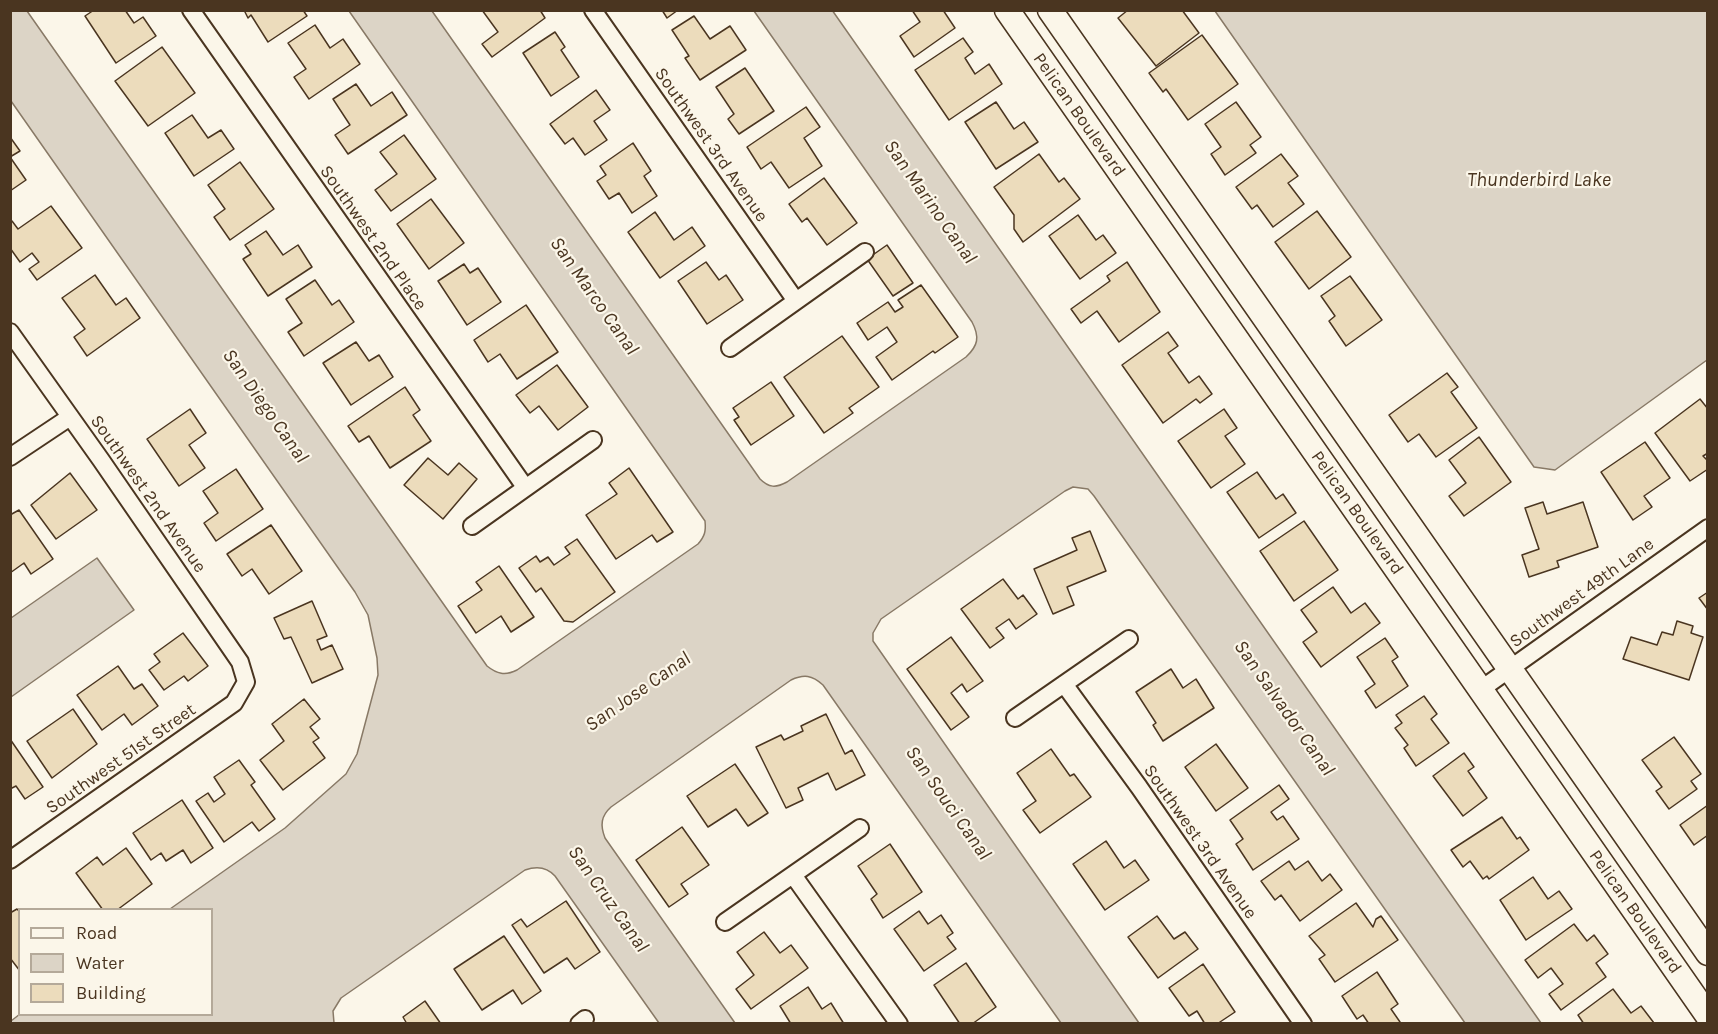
<!DOCTYPE html>
<html>
<head>
<meta charset="utf-8">
<style>
	body { margin:0 }
	#map { position:relative; width:1718px; height:1034px; overflow:hidden; background:#fbf6e9; font-family:Karla,sans-serif }
	canvas { display:block }
	.frame { position:absolute; inset:0; border:12px solid #4a3520; pointer-events:none }
	.legend { position:absolute; left:18px; top:908px; width:195px; height:108px; box-sizing:border-box; background:#fbf6e9; border:2px solid #b4a999; margin:0; padding:8px 10px; list-style:none; font-size:18px; color:#4a3520 }
	.legend li { display:flex; align-items:center; gap:12px; height:30px }
	.legend b { width:30px; border:2px solid #b4a999 }
</style>
</head>
<body>
<div id="map">
<canvas width="1718" height="1034"></canvas>
<div class="frame"></div>
<ul class="legend">
<li><b style="height:8px;background:#fbf6e9"></b>Road</li>
<li><b style="height:16px;background:#dcd4c6"></b>Water</li>
<li><b style="height:16px;background:#ecdcbc"></b>Building</li>
</ul>
</div>
<script>
const g = document.querySelector('canvas').getContext('2d');
g.lineJoin = 'round';
function fillPath(path, color) { g.fillStyle = color; g.fill(path, 'evenodd'); }
function trace(path, color, width, dash) { g.strokeStyle = color; g.lineWidth = width; g.lineCap = dash ? 'butt' : 'round'; g.setLineDash(dash || []); g.stroke(path); }
function drawText(font, color, halo, rows, align = 'center') {
  g.font = font + ' Karla,sans-serif'; g.lineWidth = 4.5; g.setLineDash([]); g.textBaseline = 'middle'; g.strokeStyle = halo; g.fillStyle = color; for (const [text, x, y, turn = 0] of rows) {
    g.save(); g.translate(x, y); g.rotate((+turn || 0) * Math.PI / 180); g.textAlign = isNaN(turn) ? turn : align; if (halo) g.strokeText(text, 0, 0); g.fillText(text, 0, 0); g.restore();
  }
}
const water = new Path2D(`
	M832 10 1541 1023H1465L1094 496 1088 489 1073 487 1065 491 881 619 873 633V641L1139 1023H1061L823 685C812 675 804 674 791 680L611 807C601 816 600 825 605 838L735 1023H659L555 876C547 867 536 866 525 870L341 998 333 1011 334 1023H11V1021L20 1014H212V910L170 909 285 828 346 774 357 754 378 675 377 658 368 615 355 592 11 101V11H27L487 666C497 674 505 676 517 670L698 544C705 536 706 531 705 521L349 11H432L760 479C769 488 776 488 787 482L966 357C978 346 980 337 972 322L754 11Z
	M1215 11H1707V360L1555 470 1534 467Z
	M97 558 134 610 11 697V618Z`);
fillPath(water, '#dcd4c6');
trace(water, '#887966', 1.5);
const building = new Path2D(`
	M94 10H125L134 23 143 17 156 36 116 63 85 16Z
	M244 10H303L307 16 268 42 251 15 248 18Z
	M482 10H540L545 18 492 57 482 44 498 32Z
	M662 10H678L667 18Z
	M912 10H943L955 28 914 57 900 36 920 22Z
	M1128 10H1182L1199 33 1156 66 1118 18Z
	M694 16 710 39 730 26 746 50 700 80 685 58 689 56 672 30Z
	M315 25 330 48 343 39 360 64 309 99 294 77 306 69 288 43Z
	M555 32 565 47 561 50 579 77 551 96 523 53Z
	M1202 35 1238 84 1188 120 1166 89 1163 92 1149 73Z
	M963 38 973 52 965 58 975 74 989 64 1002 84 949 120 915 70Z
	M162 47 195 93 148 126 115 81Z
	M745 68 774 111 739 134 728 119 734 114 716 87Z
	M356 84 371 106 392 92 407 115 348 154 335 135 350 125 333 99Z
	M596 90 610 110 594 121 607 140 585 155 573 138 565 144 550 124Z
	M996 102 1014 129 1024 122 1038 142 996 169 965 122Z
	M1236 102 1261 137 1250 145 1256 153 1225 175 1211 154 1221 147 1205 124Z
	M806 107 820 127 804 138 822 166 789 188 771 162 761 169 747 147Z
	M192 115 208 138 221 130 234 149 194 176 165 133Z
	M404 135 436 179 391 211 375 190 397 174 380 152Z
	M10 137 20 151 10 157Z
	M633 143 651 171 644 176 657 196 632 213 619 193 609 199 597 181 606 175 600 166Z
	M1039 154 1059 182 1064 178 1080 199 1023 242 1014 229V215L994 187Z
	M1281 154 1298 176 1288 183 1304 204 1273 227 1257 205 1252 209 1236 187Z
	M10 157 26 180 10 191Z
	M240 162 274 209 230 240 214 217 225 209 208 185Z
	M824 178 857 223 827 245 807 218 802 222 789 204Z
	M431 199 464 243 429 269 397 224Z
	M51 206 82 248 37 280 29 269 39 262 32 253 20 262 10 248V222L12 221 18 229Z
	M1317 211 1351 257 1309 289 1275 242Z
	M655 212 674 240 692 227 705 246 660 278 628 232Z
	M1078 215 1096 240 1103 235 1116 253 1080 279 1049 236Z
	M266 231 283 255 298 245 312 267 268 296 243 259 251 254 245 245Z
	M887 245 913 283 893 296 867 259Z
	M706 262 719 280 726 275 743 300 707 324 678 281Z
	M1127 262 1160 312 1119 342 1097 311 1081 323 1071 309 1110 281 1107 276Z
	M464 264 470 273 478 268 501 302 467 325 438 281Z
	M95 275 116 305 126 298 140 318 87 356 74 337 85 329 62 298Z
	M1350 276 1382 320 1346 346 1329 321 1335 316 1321 296Z
	M315 280 332 305 339 300 354 322 304 356 288 332 302 323 286 299Z
	M921 285 958 337 935 353 933 351 892 380 876 357 897 342 887 327 868 340 857 323 888 302 895 312 903 307 898 300Z
	M526 305 558 352 517 379 500 354 488 362 474 340Z
	M1168 332 1178 346 1168 353 1189 383 1199 376 1212 394 1200 403 1196 399 1163 423 1122 365Z
	M842 336 879 387 849 408 853 413 824 433 784 377Z
	M356 342 369 361 379 355 393 377 351 405 323 363Z
	M557 365 588 407 558 430 539 406 530 413 516 395Z
	M1447 373 1458 387 1451 392 1477 428 1436 457 1419 434 1408 442 1389 415Z
	M771 382 794 416 751 445 734 420 739 417 733 408Z
	M405 387 420 410 413 415 431 441 390 468 369 436 359 442 348 426Z
	M1700 399 1708 409V453L1703 456 1708 461V469L1690 481 1655 433Z
	M190 409 206 433 189 445 205 468 179 486 147 439Z
	M1224 409 1237 428 1225 436 1245 464 1211 488 1178 441Z
	M1479 437 1511 482 1464 516 1449 496 1466 483 1449 460Z
	M1645 442 1670 478 1644 496 1652 507 1633 520 1601 472Z
	M428 458 448 475 459 463 477 479 443 519 404 485Z
	M629 468 673 532 657 542 652 535 616 559 586 515 617 494 609 483Z
	M236 469 263 509 216 541 204 523 218 513 203 491Z
	M1257 472 1276 499 1283 494 1296 513 1259 538 1227 492Z
	M70 473 97 510 56 539 31 505Z
	M1543 502 1547 514 1583 502 1598 547 1557 561 1559 567 1529 577 1522 555 1539 549 1525 508Z
	M19 510 53 559 31 574 24 563 10 573V515Z
	M1304 521 1338 570 1294 601 1260 551Z
	M271 525 302 571 269 594 252 569 242 576 227 554Z
	M1090 531 1106 571 1067 587 1074 605 1053 614 1034 569 1077 550 1072 538Z
	M577 539 615 592 573 622 564 621 541 588 536 592 519 568 536 556 540 562 548 557 554 565 570 554 565 547Z
	M499 566 534 617 511 632 501 616 476 633 458 606 482 590 476 582Z
	M1003 579 1018 599 1023 595 1037 614 1016 629 1009 619 996 628 1004 638 990 648 961 609Z
	M1333 587 1351 613 1365 603 1380 623 1321 667 1303 642 1317 632 1301 610Z
	M1708 592V610L1699 598Z
	M312 601 327 636 317 640 321 650 332 645 343 669 312 683 291 637 284 639 274 618Z
	M1677 621 1693 626 1691 633 1703 637 1689 680 1623 659 1631 637 1657 645 1662 632 1673 635Z
	M183 633 208 666 188 681 184 676 164 690 149 670 160 662 154 654Z
	M951 637 983 681 967 692 962 684 951 693 969 717 951 730 907 669Z
	M1385 638 1398 657 1392 661 1408 686 1376 708 1365 691 1375 684 1357 657Z
	M118 666 134 689 142 684 158 706 132 725 124 714 102 730 77 695Z
	M1171 669 1183 688 1196 679 1214 708 1163 741 1153 725 1156 723 1136 692Z
	M1424 696 1437 714 1431 719 1449 743 1416 766 1404 748 1408 745 1395 728 1402 723 1396 715Z
	M304 699 320 719 310 727 319 738 313 742 325 758 283 790 260 760 284 741 272 724Z
	M73 709 97 744 52 778 27 741Z
	M826 714 845 754 852 750 865 775 836 790 828 773 798 788 803 800 786 808 756 747 781 735 784 740 803 731 801 726Z
	M1674 737 1701 774 1691 781 1697 789 1669 809 1656 791 1662 787 1642 760Z
	M10 739 43 787 25 799 16 786 10 789Z
	M1216 744 1248 788 1216 811 1185 767Z
	M1051 749 1070 776 1074 774 1091 797 1040 833 1023 810 1036 801 1017 773Z
	M1464 753 1474 767 1468 771 1487 798 1463 816 1433 776Z
	M239 760 255 782 251 785 275 819 259 831 252 822 224 842 196 801 208 793 214 802 225 794 214 777Z
	M735 764 768 813 748 826 736 809 708 827 687 796Z
	M1279 785 1289 799 1271 812 1277 820 1283 816 1299 839 1253 870 1236 844 1243 839 1230 820Z
	M182 800 213 848 191 863 183 850 166 861 161 853 151 860 133 833Z
	M1708 805V835L1694 845 1680 825Z
	M1502 817 1517 839 1520 837 1529 850 1489 879 1487 876 1483 879 1470 861 1463 867 1451 850Z
	M682 827 709 865 681 884 688 894 669 907 636 860Z
	M1106 841 1124 868 1135 860 1149 880 1105 910 1073 864Z
	M890 844 922 892 883 918 871 899 877 894 858 866Z
	M126 848 152 884 117 910H103L76 873 97 857 103 865Z
	M1289 861 1295 870 1308 861 1322 881 1330 874 1342 890 1300 921 1281 895 1275 900 1261 881Z
	M1533 877 1548 899 1559 891 1572 909 1526 940 1500 900Z
	M566 901 600 952 575 969 567 958 544 973 512 925 521 919 527 927Z
	M1356 903 1373 927 1376 919 1381 916 1398 940 1335 982 1319 959 1325 955 1309 936Z
	M17 909 20 912V971L10 958V913Z
	M919 911 928 924 941 915 953 933 947 937 956 949 924 971 894 929Z
	M1157 916 1174 939 1185 932 1198 949 1158 978 1128 937Z
	M1574 924 1587 941 1594 935 1608 954 1596 963 1606 977 1561 1010 1549 994 1563 984 1551 968 1538 978 1525 960Z
	M764 932 780 953 791 945 808 968 751 1009 736 989 754 975 737 952Z
	M504 936 541 991 522 1004 513 990 482 1010 454 969Z
	M966 963 996 1007 972 1024H960L934 985Z
	M1203 964 1235 1012 1217 1024H1205L1197 1011 1189 1016 1169 988Z
	M1377 972 1398 1004 1391 1009 1400 1022 1397 1024H1369L1363 1015 1357 1019 1342 996Z
	M808 987 822 1009 831 1003 844 1024H791L780 1006Z
	M1613 989 1631 1013 1641 1006 1654 1023 1584 1024 1578 1015Z
	M425 1001 441 1024H407L403 1017Z`);
fillPath(building, '#ecdcbc');
trace(building, '#4a3520', 1.5);
const street = new Path2D(`
	M191 10 525 487
	M593 10 796 301
	M10 332 101 460 240 662 246 682 234 703 10 860
	M730 348 865 252
	M10 457 70 417
	M472 526 593 440
	M1064 684 1139 787 1303 1024
	M1480 690 1708 528
	M1015 718 1129 639
	M793 875 899 1024
	M725 922 860 828
	M579 1024 585 1019`);
const secondary = new Path2D(`
	M1007 10 1708 1016
	M1050 10 1708 953`);
trace(street, '#4a3520', 20);
trace(secondary, '#4a3520', 27);
trace(street, '#fbf6e9', 16);
trace(secondary, '#fbf6e9', 24);
drawText('18px', '#4a3520', '#fbf6e9', [
	["Pelican Boulevard",1079,115,55],
	["Southwest 3rd Avenue",711,145,55],
	["Southwest 2nd Place",373,238,55],
	["Southwest 2nd Avenue",148,494,55],
	["Pelican Boulevard",1357,513,55],
	["Southwest 49th Lane",1582,593,-36],
	["Southwest 51st Street",121,759,-35],
	["Southwest 3rd Avenue",1200,842,55],
	["Pelican Boulevard",1635,912,55]
]);
drawText('italic 20px', '#4a3520', '#fbf6e9', [
	["Thunderbird Lake",1539,180],
	["San Marino Canal",930,202,55],
	["San Marco Canal",594,296,55],
	["San Diego Canal",265,406,55],
	["San Jose Canal",638,692,-35],
	["San Salvador Canal",1284,708,55],
	["San Souci Canal",948,803,55],
	["San Cruz Canal",608,899,55]
]);
</script>
</body>
</html>
